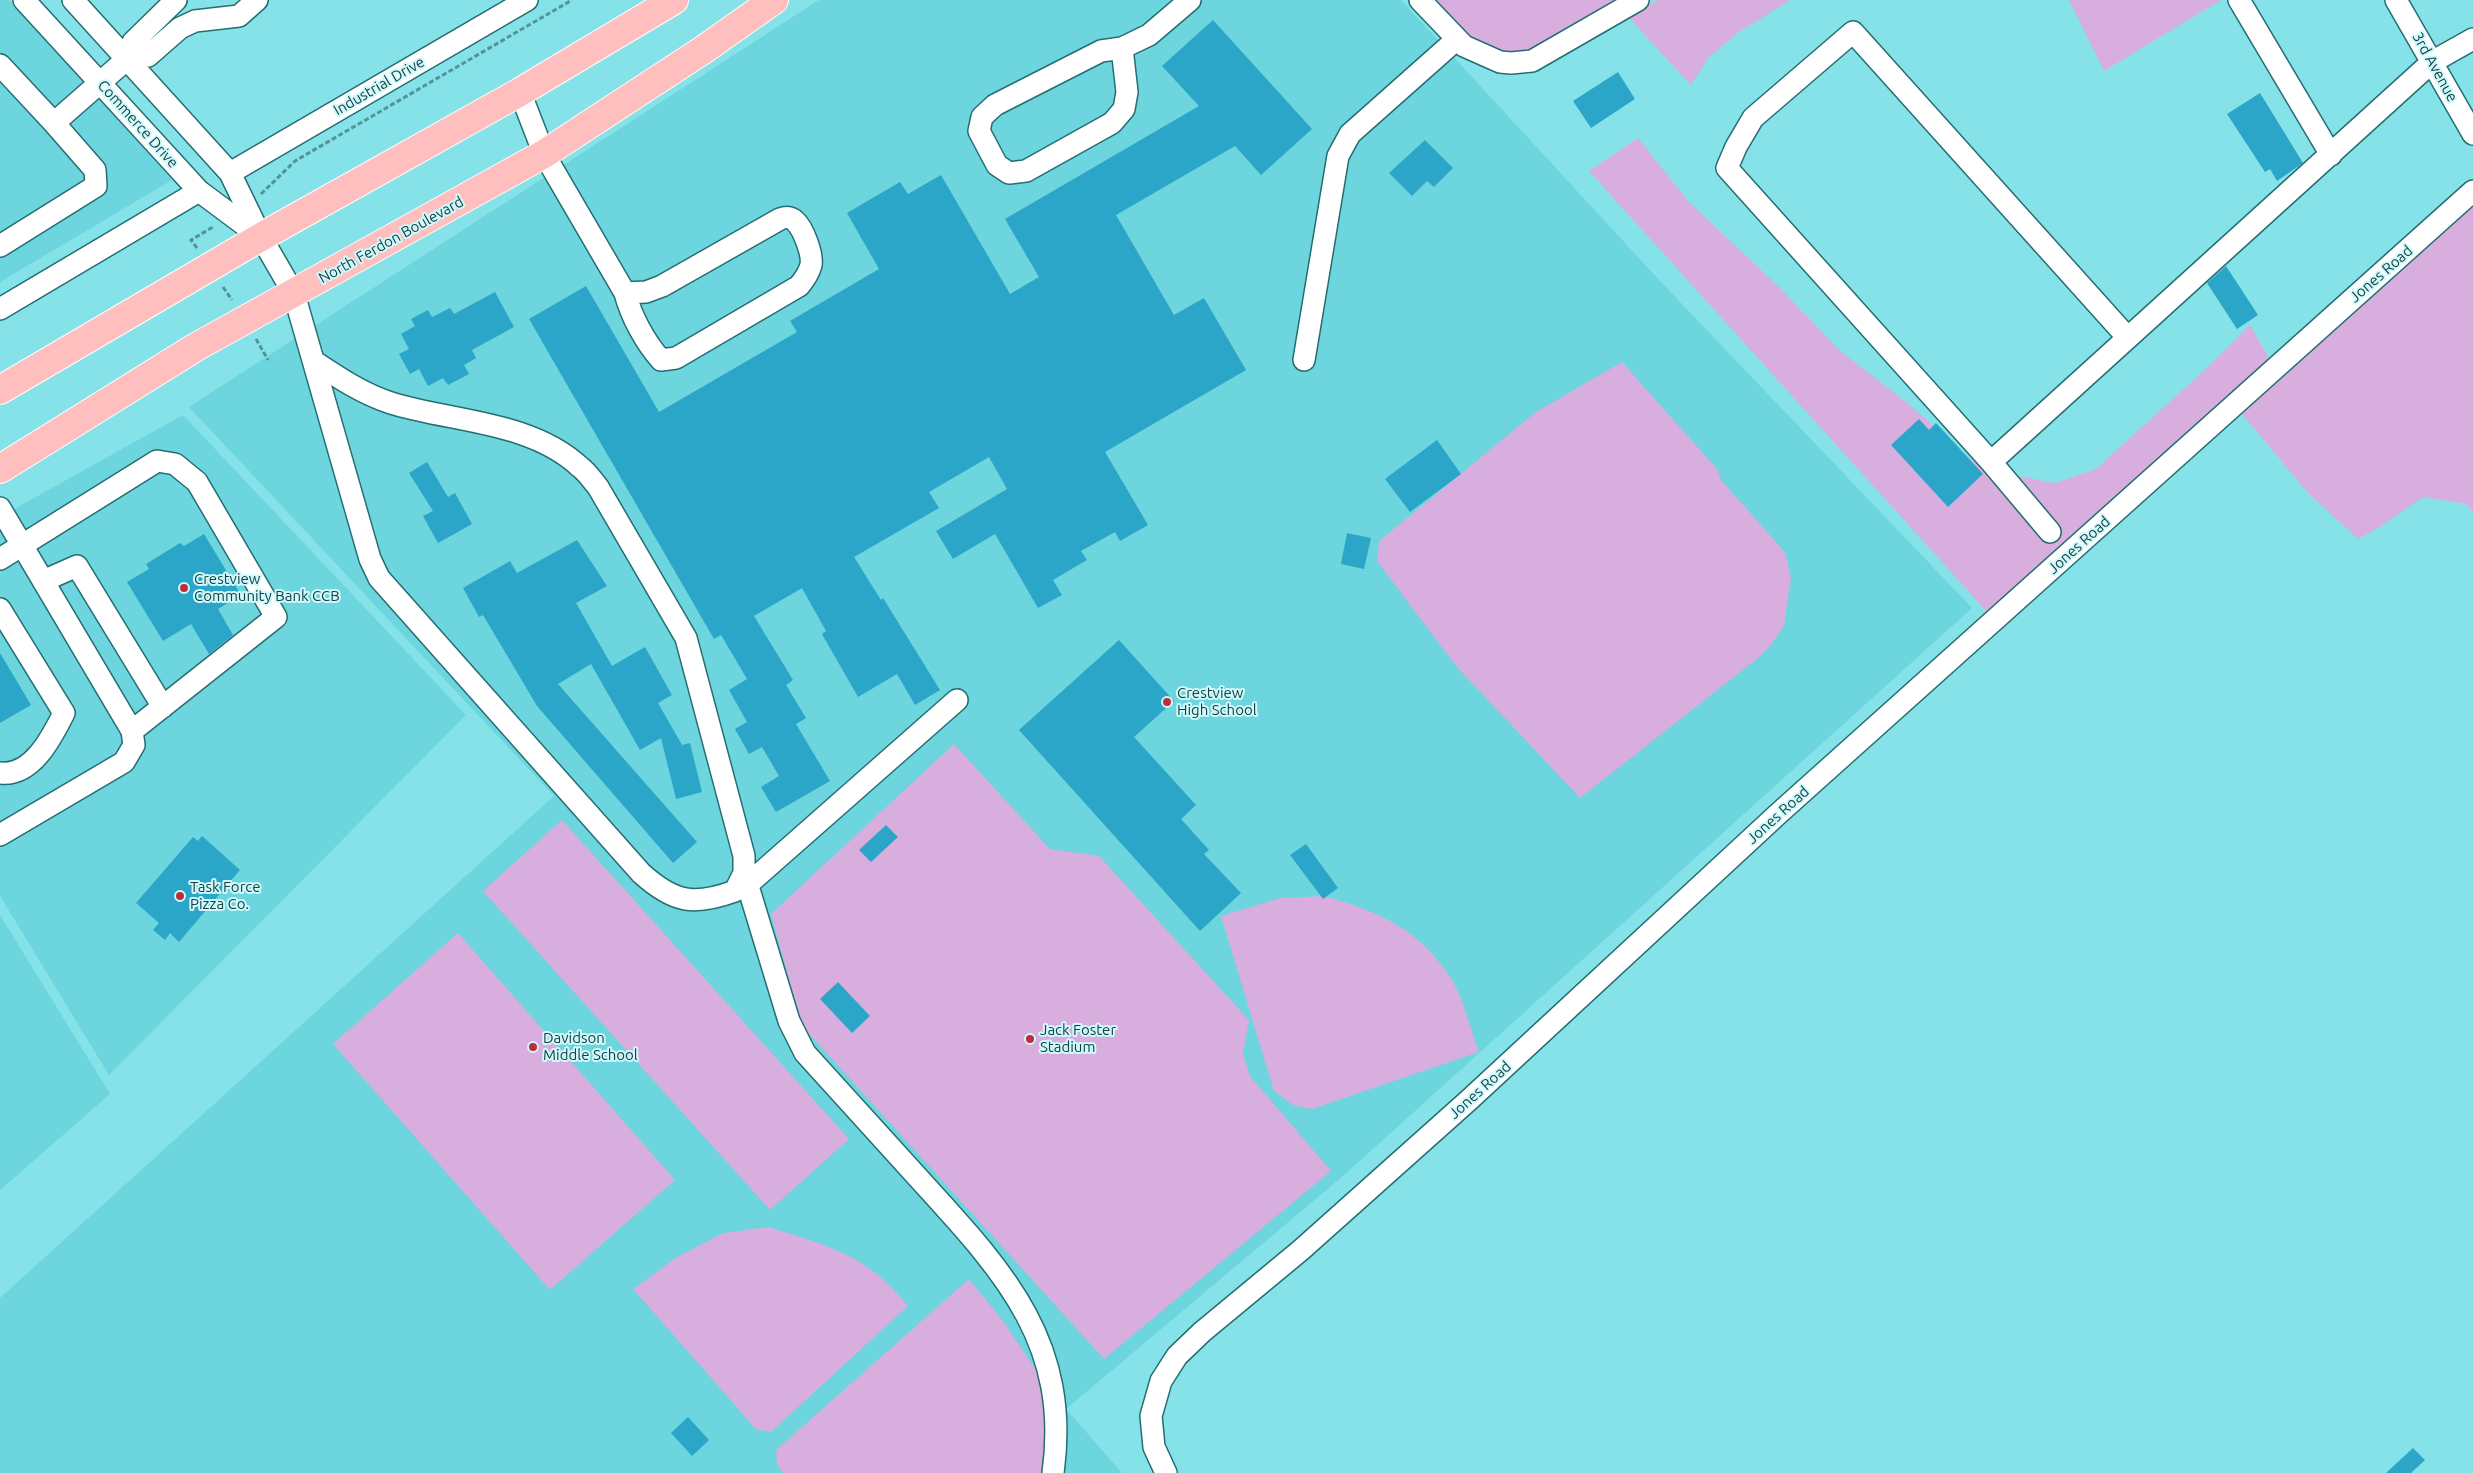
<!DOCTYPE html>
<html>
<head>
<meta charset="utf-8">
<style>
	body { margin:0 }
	canvas { display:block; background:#85e2e8 }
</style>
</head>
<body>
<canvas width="2473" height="1473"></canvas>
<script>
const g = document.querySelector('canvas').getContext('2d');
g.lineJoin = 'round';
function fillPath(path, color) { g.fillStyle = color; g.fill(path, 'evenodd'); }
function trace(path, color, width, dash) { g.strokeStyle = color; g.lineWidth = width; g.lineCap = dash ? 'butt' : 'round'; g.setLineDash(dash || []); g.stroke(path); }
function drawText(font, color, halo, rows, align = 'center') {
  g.font = font + ' Ubuntu,sans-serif'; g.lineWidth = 4; g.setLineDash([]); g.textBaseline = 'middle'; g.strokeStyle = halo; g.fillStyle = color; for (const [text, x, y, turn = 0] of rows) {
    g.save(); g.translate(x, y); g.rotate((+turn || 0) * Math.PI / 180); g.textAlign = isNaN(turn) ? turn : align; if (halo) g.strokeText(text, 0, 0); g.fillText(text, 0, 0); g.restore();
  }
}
fillPath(new Path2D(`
	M0 0H9L172 180 0 282Z
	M819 0H1401L1660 281 1972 608 1343 1176 1066 1409 1122 1473H0V1298L554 796 189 407Z
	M183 415 466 715 109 1075 0 896V517Z
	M0 915 110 1094 0 1190Z`), '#6cd5dd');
fillPath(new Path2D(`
	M1436 0H1618L1530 51 1513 52H1503L1471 37Z
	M1657 0H1790L1739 32 1708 58 1691 85 1628 17Z
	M2069 0H2221L2104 71Z
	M1638 138 1688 201 1779 287 1839 350 1905 401 1982 469 2055 483 2096 469 2209 366 2250 325 2277 372 2473 189V512L2466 504 2423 497 2381 526 2358 539 2308 493 2238 409 1997 623 1589 171Z
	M1622 362 1717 469 1721 480 1785 552 1791 578 1784 626 1770 646 1758 658 1580 798 1456 666 1377 561 1379 541 1536 412Z
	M954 744 1050 849 1099 856 1249 1020 1243 1053 1250 1076 1331 1171 1104 1359 802 1026 771 914Z
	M562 820 849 1139 770 1210 483 891Z
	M1324 896C1380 912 1420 929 1452 980 1464 1000 1471 1031 1479 1052L1312 1109 1293 1105 1274 1091 1221 916 1281 898Z
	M458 933 675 1180 550 1290 333 1044Z
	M768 1227C827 1245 868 1255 908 1306L771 1432 756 1429 633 1289 677 1257 723 1233Z
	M969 1279 1003 1321 1038 1373 1052 1426 1051 1473H783L777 1465 776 1450Z`), '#d8aedf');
fillPath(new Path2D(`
	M1213 20 1312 129 1261 175 1235 146 1116 215 1174 315 1204 298 1246 370 1105 452 1148 525 1120 541 1115 532 1081 551 1087 560 1053 580 1062 595 1038 608 995 534 953 559 936 531 1007 489 989 457 929 492 939 508 854 557 881 600 883 598 940 690 915 705 897 674 858 697 822 634 826 631 802 588 754 616 793 680 786 685 806 718 796 724 830 781 776 812 761 787 779 776 762 747 749 754 735 729 747 722 729 690 747 679 721 635 714 639 529 319 586 286 659 412 797 332 790 321 879 269 847 213 900 182 908 194 941 175 1010 294 1039 277 1005 219 1199 106 1162 66Z
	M1618 72 1635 99 1591 128 1573 101Z
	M2260 93 2303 163 2277 181 2270 169 2265 172 2227 114Z
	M1425 140 1453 168 1434 187 1427 181 1412 196 1389 173Z
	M2226 266 2258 315 2237 329 2207 283Z
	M495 292 514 327 472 350 476 358 464 365 469 374 448 385 443 378 428 386 419 369 410 374 399 354 409 349 401 334 415 326 411 319 428 310 432 317 450 308 454 314Z
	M1919 419 1929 430 1936 423 1983 474 1948 507 1891 445Z
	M1437 440 1461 474 1410 512 1385 479Z
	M427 462 448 497 455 493 472 524 438 543 423 516 433 511 409 473Z
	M1347 533 1371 538 1364 569 1341 564Z
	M204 534 241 595 218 609 233 635 209 654 191 624 163 641 127 582 149 569 146 564 180 543 184 546Z
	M577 540 607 586 576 603 612 666 645 647 672 695 658 703 682 745 690 743 702 792 676 799 661 738 640 750 591 664 558 684 697 842 673 863 537 706 483 615 479 617 463 588 510 561 517 573Z
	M1119 640 1174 701 1134 737 1196 805 1181 819 1209 850 1204 854 1241 893 1200 931 1019 730Z
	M0 653 31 705 0 723Z
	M886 825 898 837 871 862 859 850Z
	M202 836 240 870 179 942 170 933 165 940 153 930 159 923 136 903 193 837 198 841Z
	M1306 844 1338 888 1323 899 1290 855Z
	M838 982 870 1016 852 1033 820 999Z
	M688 1417 709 1440 692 1456 671 1433Z
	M2413 1448 2425 1460 2411 1473H2386Z`), '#2ca6c8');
const minor = new Path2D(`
	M24 0 199 191 258 235
	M73 0 230 173 261 237 294 294 370 559 379 578 641 873C674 903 694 906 735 891L744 873V856L686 638 598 487C592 480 587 472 580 467 531 421 452 422 391 403 363 394 339 378 315 362
	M1420 0 1464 46 1500 62 1511 63 1532 61 1638 0
	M2239 0 2331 155
	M2396 0 2473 134
	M1122 48 1127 92 1124 109 1112 123 1026 171 1009 173 997 165 979 131 982 117 995 105 1101 51 1122 48 1149 35 1190 0
	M127 59 148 56 180 28 195 21 239 16 257 0
	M0 65 54 123 127 59 133 42 176 0
	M520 92 544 154 625 293C631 316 645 342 661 360L676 358 799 286C804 280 809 273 811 265 813 254 803 228 795 221 790 216 785 217 780 219L662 286 646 292 625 293
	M230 173 527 0
	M0 246 96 186 95 170 54 123
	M0 309 199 191
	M1304 360 1338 156 1350 134 1457 39
	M1991 462 2432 62 2473 39
	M0 508 132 731 134 745 124 762 0 835
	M2050 532 1991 462 1727 168 1736 147 1753 118 1853 32 2128 338
	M0 559 157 461 175 464 197 482 276 617 132 731
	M43 581 77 566 163 707
	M0 609 64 713C52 737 32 777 0 773
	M744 873 789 1021 805 1053C844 1096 883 1139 922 1182 1003 1271 1071 1342 1053 1473
	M747 885 957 700
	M1166 1473 1154 1447 1151 1416 1161 1381 1177 1356 1202 1332 1301 1250 1469 1100 1778 814 2473 191`);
const major = new Path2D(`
	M0 390 261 237 520 92 674 0
	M0 469 196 347 544 154 703 50 774 0`);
trace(minor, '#246e73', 24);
trace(major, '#fff', 30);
trace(new Path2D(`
	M261 194 295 161 572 0
	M197 248 191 240 213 227
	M223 287 232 300
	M256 339 268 360`), '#519499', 3, [5, 2.5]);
trace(minor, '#fff', 21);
trace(major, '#febfbe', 28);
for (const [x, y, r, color] of [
	[184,588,5,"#bd2d3a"],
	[1167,702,5,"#bd2d3a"],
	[180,896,5,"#bd2d3a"],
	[1030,1039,5,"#bd2d3a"],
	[533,1047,5,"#bd2d3a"]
]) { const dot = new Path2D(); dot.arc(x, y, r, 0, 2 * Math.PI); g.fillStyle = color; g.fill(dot); trace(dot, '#cffafd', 2); }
drawText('15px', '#184043', '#cffafd', [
	["3rd Avenue",2435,67,61],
	["Industrial Drive",379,86,-30],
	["Commerce Drive",138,124,48],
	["North Ferdon Boulevard",391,240,-29],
	["Jones Road",2381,274,-41],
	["Jones Road",2079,545,-42],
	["Jones Road",1778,815,-42],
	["Jones Road",1480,1090,-42]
]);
drawText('15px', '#184043', '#cffafd', [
	["Crestview",194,579],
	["Community Bank CCB",194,596],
	["Crestview",1177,693],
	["High School",1177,710],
	["Task Force",190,887],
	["Pizza Co.",190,904],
	["Jack Foster",1040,1030],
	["Stadium",1040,1047],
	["Davidson",543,1038],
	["Middle School",543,1055]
], 'left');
</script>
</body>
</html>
